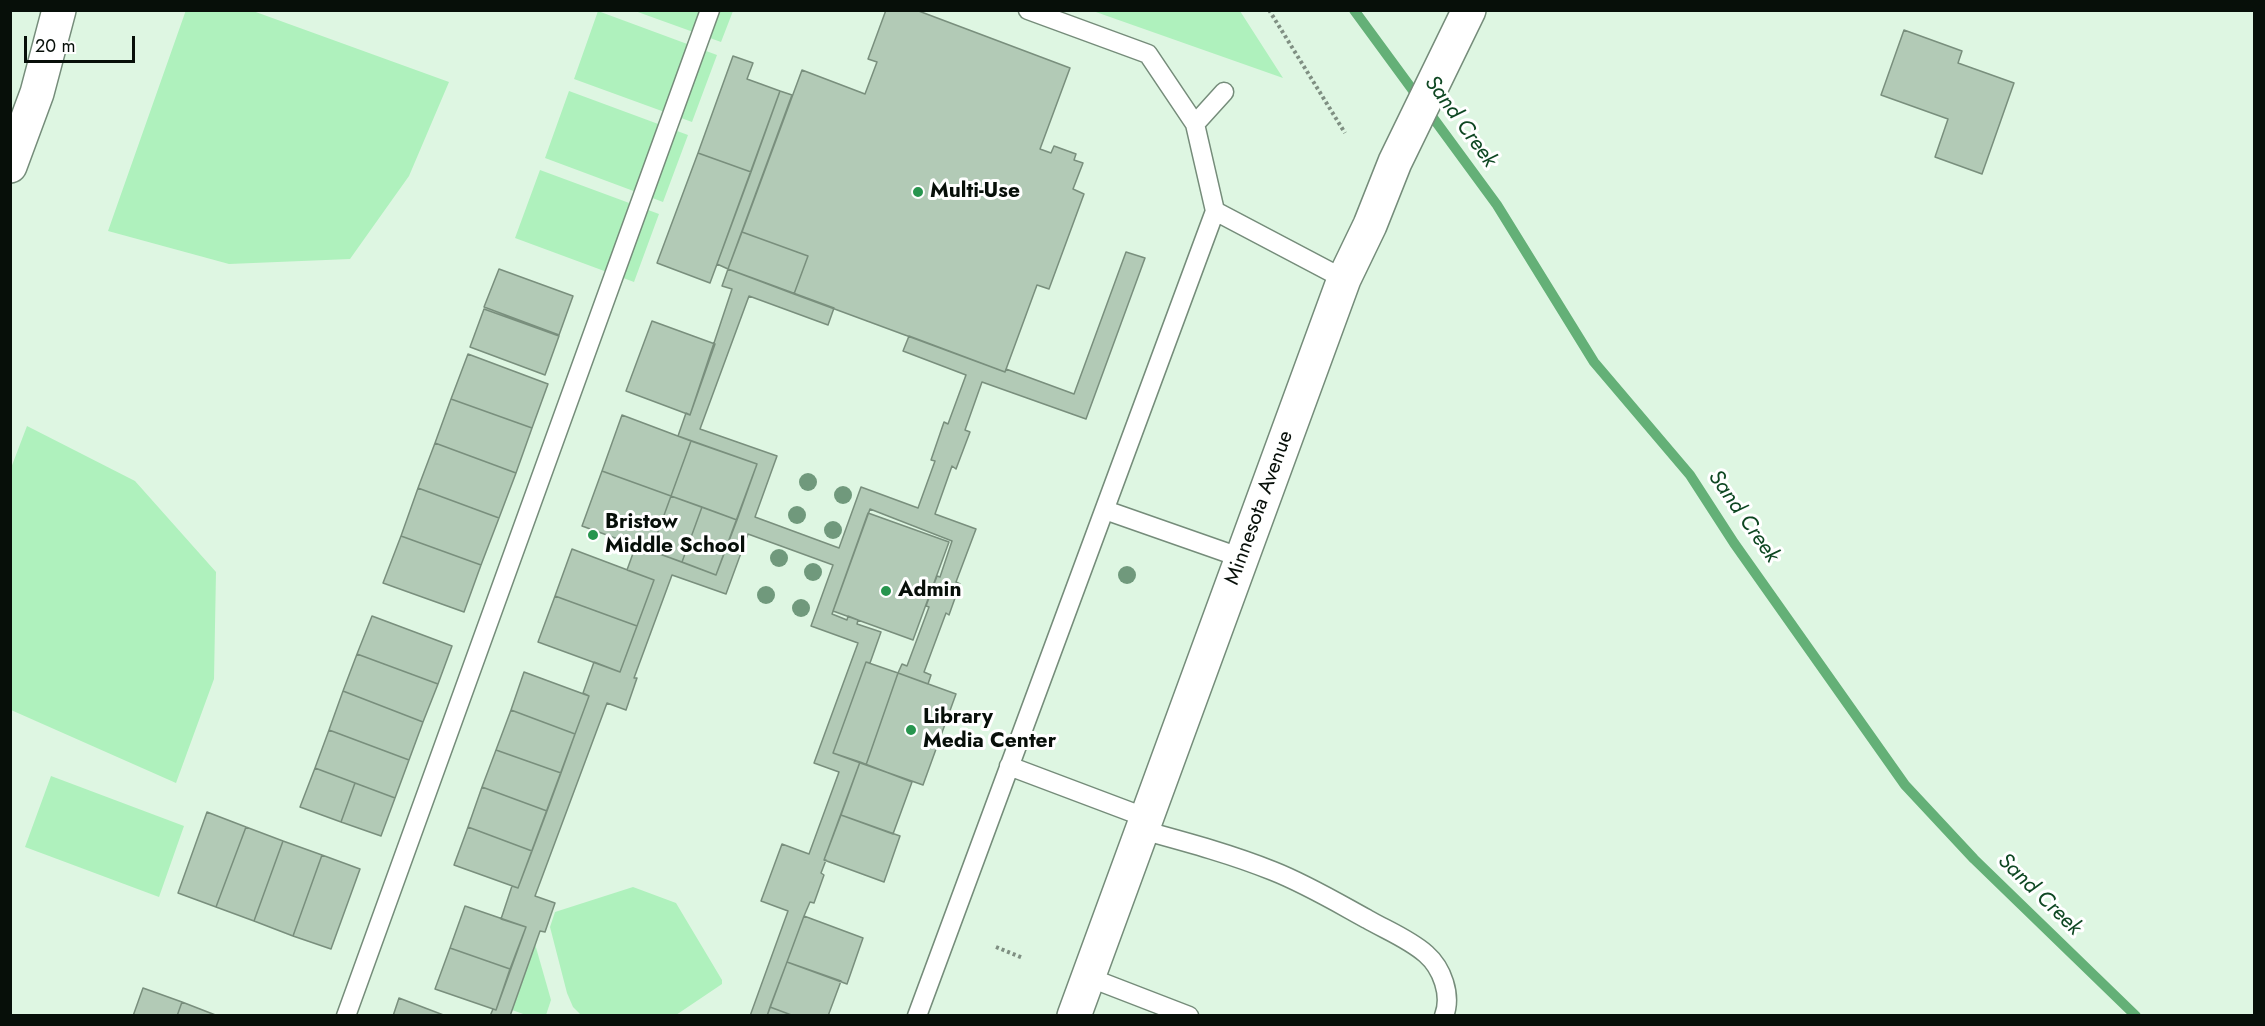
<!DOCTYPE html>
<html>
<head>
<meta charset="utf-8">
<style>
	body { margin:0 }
	#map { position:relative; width:2265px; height:1026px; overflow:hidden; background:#def6e2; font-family:Jost,sans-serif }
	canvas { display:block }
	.frame { position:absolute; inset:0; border:12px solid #070f09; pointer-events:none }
	.scale { position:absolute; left:24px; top:36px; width:111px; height:27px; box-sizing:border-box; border:3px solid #070f09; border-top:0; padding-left:8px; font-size:18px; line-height:21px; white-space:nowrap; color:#070f09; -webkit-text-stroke:4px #fff; paint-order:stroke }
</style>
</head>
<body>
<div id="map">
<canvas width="2265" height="1026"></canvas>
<div class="frame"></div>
<div class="scale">20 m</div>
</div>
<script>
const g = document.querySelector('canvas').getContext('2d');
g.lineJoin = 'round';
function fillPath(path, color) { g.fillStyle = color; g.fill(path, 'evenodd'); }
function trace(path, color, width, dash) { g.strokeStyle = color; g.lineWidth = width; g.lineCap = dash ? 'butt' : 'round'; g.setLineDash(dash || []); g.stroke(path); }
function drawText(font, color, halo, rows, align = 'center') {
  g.font = font + ' Jost,sans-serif'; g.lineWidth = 6; g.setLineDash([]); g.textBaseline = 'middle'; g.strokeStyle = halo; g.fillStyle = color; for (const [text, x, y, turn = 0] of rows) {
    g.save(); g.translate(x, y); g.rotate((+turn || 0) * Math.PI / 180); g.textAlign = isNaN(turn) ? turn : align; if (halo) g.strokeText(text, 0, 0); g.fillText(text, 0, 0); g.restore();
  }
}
fillPath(new Path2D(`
	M186 10 253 11 449 82 409 176 350 259 229 264 108 231Z
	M598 11 717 55 692 122 574 79Z
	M635 11H733L721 42Z
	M1093 11H1240L1283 78Z
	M569 91 688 135 663 202 545 158Z
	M540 170 659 214 634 282 515 238Z
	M27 426 135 481 216 572 214 679 176 783 11 710V468Z
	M51 776 184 826 159 897 25 847Z
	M633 887 676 903 722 980V984L676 1015H581L573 1007 567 993 550 927 555 912Z
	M535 944 551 1000 546 1015H526L512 1010Z`), '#aff1bd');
trace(new Path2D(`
	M1354 10 1497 205 1594 362 1690 475 1734 543 1905 785 1974 859 2136 1016`), '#64b077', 10);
const building = new Path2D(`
	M886 10H916L1070 68 1040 149 1051 153 1054 146 1076 154 1074 160 1083 163 1073 189 1084 194 1049 289 1037 285 1005 372 794 294 808 256 742 232 802 70 865 94 877 62 868 59Z
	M1904 30 1962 51 1958 63 2014 83 1982 174 1935 157 1948 119 1881 95Z
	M733 56 753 63 747 79 780 91 751 172 698 153Z
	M780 91 792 95 728 269 717 264Z
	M698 153 751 172 710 283 657 263Z
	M742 232 808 256 794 294 728 269Z
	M1126 252 1145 258 1086 419 982 382 965 430 970 432 956 469 952 466 935 514 976 529 956 582 960 584 949 615 946 613 924 672 931 675 928 684 898 673 902 664 907 666 929 607 926 606 937 576 940 577 952 541 870 509 832 614 847 620 848 616 858 620 857 624 881 632 870 663 866 662 833 753 860 762 824 860H826L821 873 824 875 814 903 810 902 804 916 767 1016H750L788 911 761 901 782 844 809 854 839 772 814 763 858 643 811 626 833 565 748 534 726 594 672 575 634 678H637L626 710 607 703 535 896 555 903 545 932 540 931 510 1016H490L493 1009 496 1010 526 927 501 919 512 886 518 888 575 734 589 696 583 693 594 662 620 672 654 580 627 570 636 545 716 575 757 464 678 436 686 413 690 415 732 289 722 286 728 269 834 308 828 325 749 296 700 429 777 456 755 517 839 548 861 487 918 508 935 461 931 460 944 422 948 424 966 375 903 351 909 336 1005 372 1006 369 1074 394Z
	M499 269 573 296 559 335 484 307Z
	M484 309 559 336 545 375 470 347Z
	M652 321 715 344 690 415 626 391Z
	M468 354 548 384 532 428 451 399Z
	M451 399 532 428 516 473 435 443Z
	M622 415 691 441 671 496 602 471Z
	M691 441 757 464 737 520 671 496Z
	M435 443 516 473 499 518 418 488Z
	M602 471 671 496 651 551 582 526Z
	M418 488 499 518 481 565 401 536Z
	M671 496 702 507 682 562 651 551Z
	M702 507 737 520 716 575 682 562Z
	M868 513 949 542 913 640 833 611Z
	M401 536 481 565 464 612 383 583Z
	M572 549 654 580 637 626 555 596Z
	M555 596 637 626 620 672 538 642Z
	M372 616 452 646 438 684 357 654Z
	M357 654 438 684 423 722 343 691Z
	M866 662 898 673 866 765 833 753Z
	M524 672 589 696 575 734 511 710Z
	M898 673 956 694 923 785 866 765Z
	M343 691 423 722 409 760 329 730Z
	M511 710 575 734 561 773 496 750Z
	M329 730 409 760 395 798 315 768Z
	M496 750 561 773 547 811 482 787Z
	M860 762 912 782 893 834 841 815Z
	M315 768 355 783 341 822 300 807Z
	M355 783 395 798 381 836 341 822Z
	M482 787 547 811 532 851 468 827Z
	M207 812 246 827 216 907 178 893Z
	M841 815 900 836 884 882 824 860Z
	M246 827 283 841 254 921 216 907Z
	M468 827 532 851 518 888 454 865Z
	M283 841 322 855 293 936 254 921Z
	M322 855 360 869 331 949 293 936Z
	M465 906 526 927 510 969 450 948Z
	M804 916 863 938 847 984 787 962Z
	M450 948 510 969 496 1010 435 989Z
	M787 962 841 981 828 1016H794L770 1007Z
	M143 988 182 1002 177 1016H133Z
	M399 998 446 1016H393Z
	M182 1002 218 1016H177Z
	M770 1007 794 1016H767Z`);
fillPath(building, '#b2cab6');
trace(building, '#798f7d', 1.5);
const lane = new Path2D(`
	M1195 124 1224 92
	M1215 211 1344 279
	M1105 510 1242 558
	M1009 766 1147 818
	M1142 830C1186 842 1231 854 1273 871 1306 884 1336 902 1367 919 1386 930 1409 939 1426 954 1442 968 1452 995 1444 1016
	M1088 977 1189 1016
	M346 1016 710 10
	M917 1016 1215 211 1195 124 1148 54 1028 10`);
const secondary = new Path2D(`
	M10 166 37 93 59 10
	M1074 1016 1344 279 1370 225 1395 162 1469 10`);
trace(lane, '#758c7a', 21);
trace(secondary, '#758c7a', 36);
trace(new Path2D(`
	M1269 10 1345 133
	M996 947 1023 958`), '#7f8f82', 4, [3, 3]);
trace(lane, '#fff', 18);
trace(secondary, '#fff', 33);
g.fillStyle = '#70997c';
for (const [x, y] of [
	[808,482],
	[843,495],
	[797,515],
	[833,530],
	[779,558],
	[813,572],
	[1127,575],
	[766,595],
	[801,608]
]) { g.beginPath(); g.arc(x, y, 9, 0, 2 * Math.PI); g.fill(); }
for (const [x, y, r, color] of [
	[918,192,6,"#27954e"],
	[593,535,6,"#27954e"],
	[886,591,6,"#27954e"],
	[911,730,6,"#27954e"]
]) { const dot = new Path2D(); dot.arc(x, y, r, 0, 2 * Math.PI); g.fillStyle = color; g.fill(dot); trace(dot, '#fff', 2); }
drawText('bold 21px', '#070f09', '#fff', [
	["Multi-Use",930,192],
	["Bristow",605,523],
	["Middle School",605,547],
	["Admin",898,591],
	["Library",923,718],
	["Media Center",923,742]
], 'left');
drawText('21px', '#070f09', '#fff', [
	["Minnesota Avenue",1260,508,-70]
]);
drawText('italic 22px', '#0e4722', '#fff', [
	["Sand Creek",1460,122,54],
	["Sand Creek",1743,517,55],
	["Sand Creek",2039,895,44]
]);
</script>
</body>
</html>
